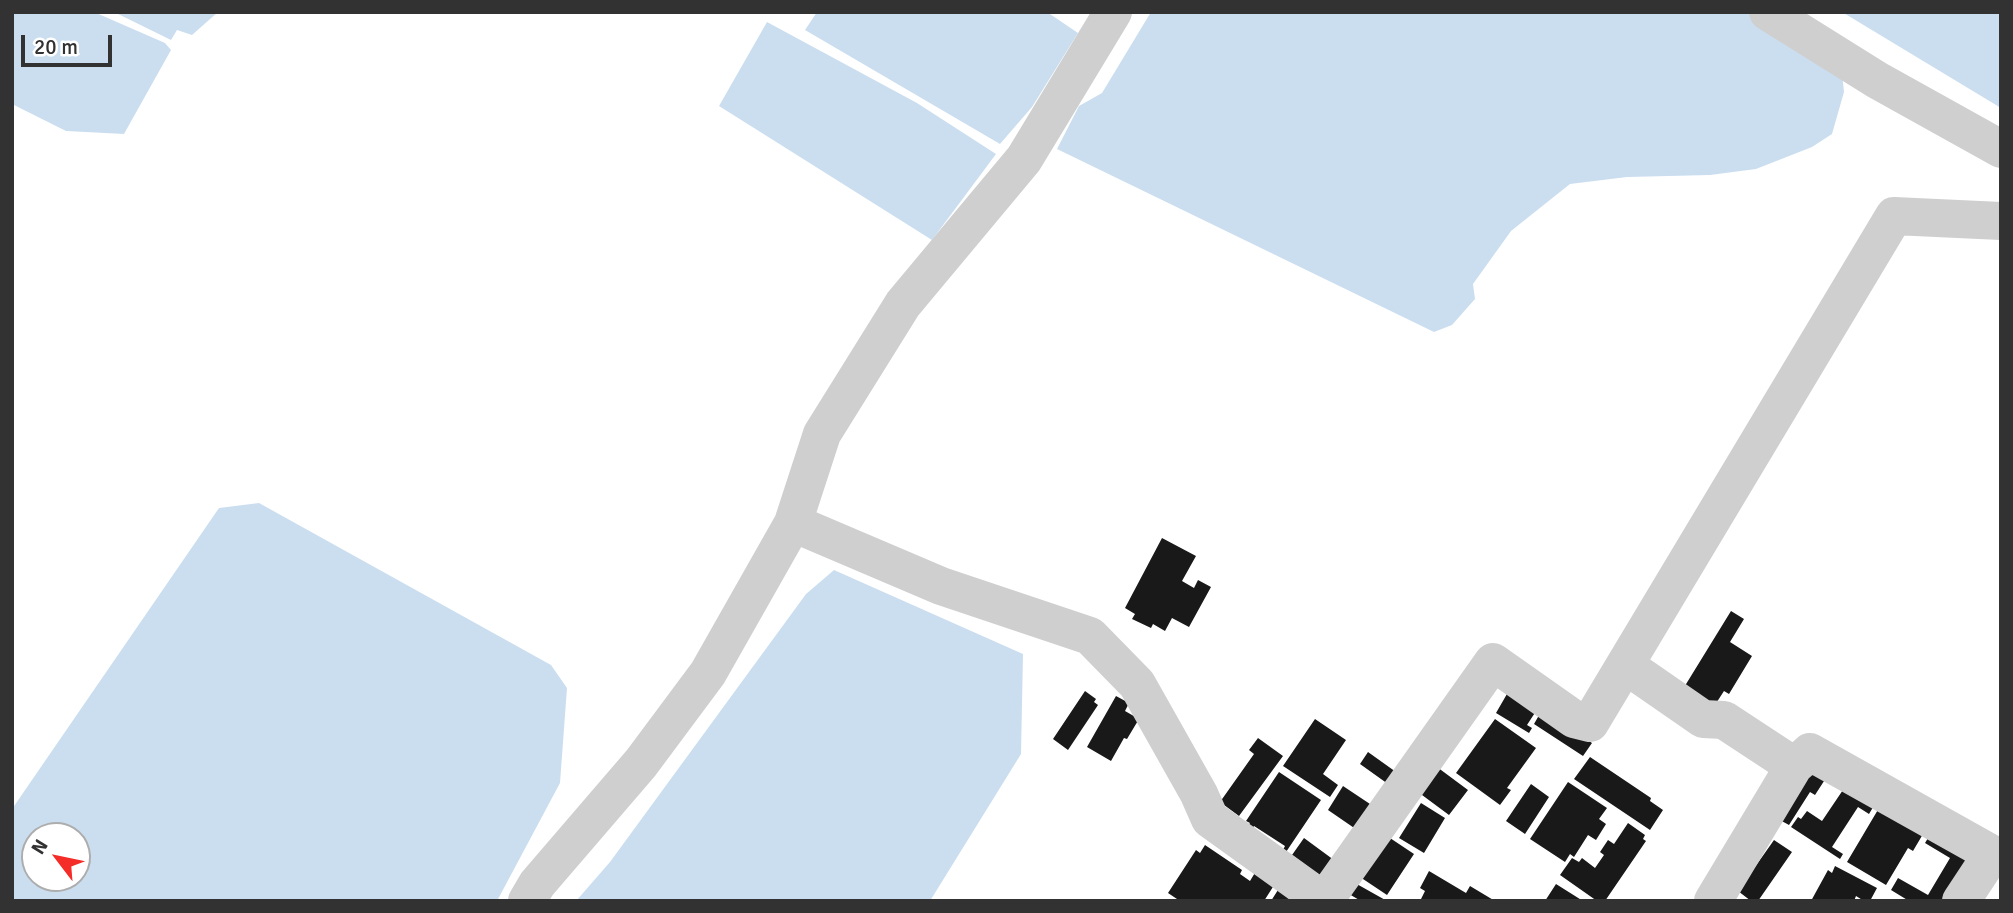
<!DOCTYPE html>
<html>
<head>
<meta charset="utf-8">
<style>
	body { margin:0 }
	#map { position:relative; width:2013px; height:913px; overflow:hidden; background:#fff; font-family:Signika,sans-serif }
	canvas { display:block }
	.frame { position:absolute; inset:0; border:14px solid #323232; pointer-events:none }
	.north { position:absolute; left:21px; top:822px; width:70px; height:70px; box-sizing:border-box; background:#fff; border:2px solid #adadad; border-radius:50%; rotate:302deg; font-size:19px; font-weight:700; line-height:28px; text-align:center; color:#323232 }
	.north::after { content:''; display:block; margin:auto; width:24px; height:32px; background:#f42d28; clip-path:polygon(50% 0,100% 100%,50% 72%,0 100%) }
	.scale { position:absolute; left:21px; top:35px; width:91px; height:32px; box-sizing:border-box; border:4px solid #323232; border-top:0; padding-left:9px; font-size:21px; line-height:24px; white-space:nowrap; color:#323232; -webkit-text-stroke:5px #fff; paint-order:stroke }
</style>
</head>
<body>
<div id="map">
<canvas width="2013" height="913"></canvas>
<div class="frame"></div>
<div class="north">N</div>
<div class="scale">20 m</div>
</div>
<script>
const g = document.querySelector('canvas').getContext('2d');
g.lineJoin = 'round';
function fillPath(path, color) { g.fillStyle = color; g.fill(path, 'evenodd'); }
function trace(path, color, width, dash) { g.strokeStyle = color; g.lineWidth = width; g.lineCap = dash ? 'butt' : 'round'; g.setLineDash(dash || []); g.stroke(path); }
fillPath(new Path2D(`
	M12 12H94L165 43 171 50 124 134 66 131 12 104Z
	M114 12H218L192 35 177 30 171 40Z
	M817 12H1047L1078 33 1032 107 1000 144 805 30Z
	M1151 12H1757L1842 73 1844 92 1832 134 1812 147 1756 169 1710 175 1627 177 1570 184 1511 231 1473 284 1475 299 1452 325 1434 332 1057 149 1079 106 1102 93Z
	M1842 12H2001V108Z
	M767 22 917 103 996 154 932 240 719 106Z
	M259 503 551 665 567 688 560 783 497 901H12V809L219 508ZM35 836H77V878H35Z
	M834 570 1023 654 1021 754 930 901H576L610 862 806 594Z`), '#cbdef0');
fillPath(new Path2D(`
	M1162 538 1196 556 1182 581 1194 588 1198 580 1211 587 1189 627 1172 618 1165 631 1153 624 1151 628 1132 619 1135 614 1125 608Z
	M1731 611 1744 619 1730 642 1752 656 1729 694 1724 691 1713 708 1683 689Z
	M1511 687 1540 705 1527 725 1532 728 1529 733 1496 713Z
	M1085 691 1096 699 1094 702 1098 705 1068 750 1053 739Z
	M1116 696 1129 703 1125 711 1139 719 1127 739 1124 738 1111 761 1087 747Z
	M1542 710 1592 743 1583 756 1534 724Z
	M1315 719 1346 740 1323 774 1338 785 1330 797 1283 766Z
	M1495 719 1536 748 1507 788 1511 790 1500 805 1456 773Z
	M1258 738 1283 756 1239 816 1220 802 1254 754 1249 750Z
	M1368 752 1403 777 1395 789 1360 764Z
	M1590 757 1651 798 1650 801 1663 810 1650 830 1574 779Z
	M1437 767 1468 790 1449 815 1418 792Z
	M1811 768 1826 778 1815 795 1810 792 1789 825 1778 819Z
	M1279 772 1321 800 1286 852 1283 850 1285 846 1254 826 1252 829 1247 827 1250 823 1246 821Z
	M1849 781 1878 799 1869 814 1858 807 1832 847 1843 854 1840 859 1791 827 1798 817 1801 819 1807 811 1822 821Z
	M1568 782 1607 808 1599 819 1606 824 1596 840 1588 835 1574 857 1570 854 1565 862 1530 839Z
	M1531 784 1549 797 1525 834 1506 821Z
	M1343 786 1376 808 1360 832 1328 810Z
	M1421 803 1445 818 1424 853 1399 838Z
	M1879 808 1923 834 1913 851 1908 848 1886 885 1847 862Z
	M1628 823 1645 835 1643 839 1646 841 1605 901H1597L1560 875 1572 858 1579 862 1582 858 1595 868 1604 855 1600 852 1608 840 1614 844Z
	M1931 833 1976 860 1952 901H1909L1891 890 1898 878 1928 895 1950 858 1925 843Z
	M1387 836 1414 854 1387 895 1360 877Z
	M1304 838 1338 863 1326 880 1292 855Z
	M1774 840 1792 852 1758 901H1751L1738 891Z
	M1205 845 1242 870 1240 874 1250 881 1259 866 1278 879 1264 901H1196L1193 899 1192 901H1180L1168 893 1196 850 1200 853Z
	M1835 866 1877 888 1870 901H1864L1856 896 1854 901H1811L1828 870 1832 873Z
	M1429 871 1466 893 1470 886 1495 901H1420L1425 891 1420 888Z
	M1283 882 1304 901H1271Z
	M1355 883 1387 901H1361L1349 894Z
	M1556 884 1583 901H1545Z`), '#191919');
trace(new Path2D(`
	M1768 12 1877 80 2001 149
	M793 523 941 586 1090 636 1137 684 1199 794 1210 819 1324 901
	M1625 665 1703 719 1724 720 1794 766 1810 752 2001 859
	M527 901 537 884 641 763 708 673 793 523 822 434 903 304 1024 159 1113 12
	M1324 901 1493 662 1574 719 1590 723 1894 216 2001 221
	M1713 901 1794 766
	M1961 901 1992 854`), '#cfcfcf', 38);
</script>
</body>
</html>
